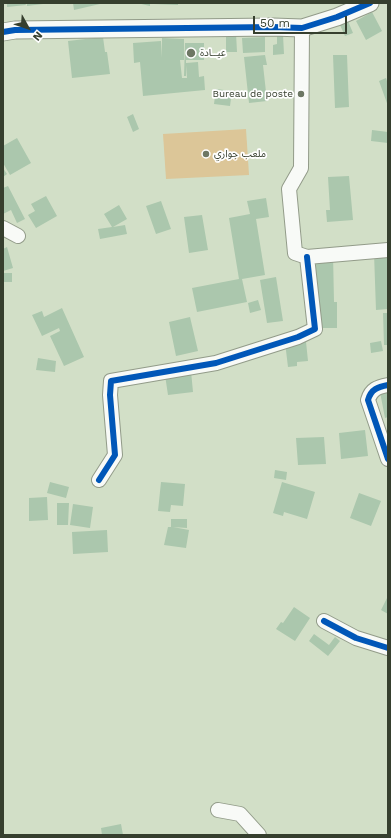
<!DOCTYPE html>
<html>
<head>
<meta charset="utf-8">
<style>
	body { margin:0 }
	#map { position:relative; width:391px; height:838px; overflow:hidden; background:#d2dfc7; font-family:"Work Sans",sans-serif }
	canvas { display:block }
	.frame { position:absolute; inset:0; border:4px solid #363f2e; pointer-events:none }
	.north { position:absolute; left:8px; top:8px; width:40px; height:40px; -webkit-text-stroke:3px #fff; paint-order:stroke; rotate:130deg; font-size:11px; font-weight:700; line-height:16px; text-align:center; color:#363f2e }
	.north::after { content:''; display:block; margin:auto; width:14px; height:18px; background:#363f2e; clip-path:polygon(50% 0,100% 100%,50% 72%,0 100%) }
	.scale { position:absolute; left:253px; top:16px; width:94px; height:18px; box-sizing:border-box; border:2px solid #363f2e; border-top:0; padding-left:5px; font-size:12px; line-height:14px; white-space:nowrap; color:#363f2e; -webkit-text-stroke:3px #fff; paint-order:stroke }
</style>
</head>
<body>
<div id="map">
<canvas width="391" height="838"></canvas>
<div class="frame"></div>
<div class="north">N</div>
<div class="scale">50 m</div>
</div>
<script>
const g = document.querySelector('canvas').getContext('2d');
g.lineJoin = 'round';
function fillPath(path, color) { g.fillStyle = color; g.fill(path, 'evenodd'); }
function trace(path, color, width, dash) { g.strokeStyle = color; g.lineWidth = width; g.lineCap = dash ? 'butt' : 'round'; g.setLineDash(dash || []); g.stroke(path); }
function drawText(font, color, halo, rows, align = 'center') {
  g.font = font + ' "Work Sans","Noto Sans Arabic",sans-serif'; g.lineWidth = 3.5; g.setLineDash([]); g.textBaseline = 'middle'; g.strokeStyle = halo; g.fillStyle = color; for (const [text, x, y, turn = 0] of rows) {
    g.save(); g.translate(x, y); g.rotate((+turn || 0) * Math.PI / 180); g.textAlign = isNaN(turn) ? turn : align; if (halo) g.strokeText(text, 0, 0); g.fillText(text, 0, 0); g.restore();
  }
}
fillPath(new Path2D(`
	M246 129 249 175 166 179 163 134Z`), '#dcc698');
fillPath(new Path2D(`
	M7 3H25L26 5 7 7Z
	M27 3H43V4L27 6Z
	M73 3H100V4L74 10Z
	M137 3H150V6Z
	M154 3H178V5L154 4Z
	M372 12 382 31 366 40 356 21Z
	M348 21 353 33 345 36 340 25Z
	M236 33 237 52H226V34Z
	M277 35H283L284 54 273 55V45L277 44Z
	M103 37 105 52H107L110 74 72 78 68 41Z
	M265 37V52L243 53 242 38Z
	M162 38 184 39V60H180L182 78H187L186 65V76H184L185 43H204V60H186V63L198 62 199 77 204 76 205 90 143 96 140 62 134 63 133 43 161 41 162 58Z
	M265 55 267 65H263L267 101 249 103 244 57Z
	M333 55H347L349 107 335 108Z
	M386 78 388 84V106L379 81Z
	M216 89 232 91 230 106 214 104Z
	M133 114 139 129 133 132 127 117Z
	M372 130 388 132V143L371 141Z
	M17 138 31 163 10 175 3 163V146Z
	M3 168 7 174 3 177Z
	M349 176 353 220 327 222 326 210H330L328 177Z
	M8 186 25 219 17 223 11 210 3 214V188Z
	M46 196 57 216 36 228 28 215 35 211 31 204Z
	M266 198 269 217 256 219 265 275 242 279 247 302 197 312 192 288 239 279 229 218 250 214 247 201Z
	M161 201 171 229 156 234 146 206Z
	M119 205 127 219 113 227 125 225 127 234 100 239 98 229 112 227 104 214Z
	M202 215 208 250 189 253 184 217Z
	M7 247 13 268 3 271V249Z
	M388 252V309L376 310 374 253Z
	M314 254H333L334 302H337V328H314Z
	M3 273H12V282H3Z
	M276 277 283 321 267 323 260 280Z
	M258 300 261 310 250 313 248 303Z
	M62 308 84 357 64 366 50 336 60 331 59 328 42 336 32 315 42 311 44 317Z
	M383 313H388V345H384Z
	M190 317 198 351 176 356 169 322Z
	M305 332 308 361 297 362V366L288 367 284 334Z
	M381 341 383 351 371 353 370 343Z
	M38 358 56 361 55 372 36 370Z
	M191 371 193 392 168 395 165 375Z
	M388 391V417L385 418 380 392Z
	M365 430 368 456 341 459 339 433Z
	M324 437 326 464 298 465 296 438Z
	M275 470 287 472 286 480 274 478Z
	M50 482 69 487 66 498 47 493Z
	M161 482 185 484 183 506 171 505 170 512 158 511Z
	M282 482 315 492 307 519 284 512 283 516 273 513Z
	M359 493 381 501 371 526 350 518Z
	M47 497 48 520 29 521V498Z
	M57 503H69L68 525H57Z
	M73 504 93 507 90 528 70 525Z
	M171 519H187V528L173 527 189 530 186 548 164 545 168 527H171Z
	M107 530 108 552 73 554 72 532Z
	M388 596V614L381 610Z
	M294 607 310 618 295 641 276 629 281 622 283 623Z
	M314 634 329 645 335 637 340 641 328 656 309 641Z
	M121 824 123 835H102L101 828Z`), '#abc7ad');
const minor = new Path2D(`
	M302 28 301 168 289 189 295 253 307 257 388 250
	M3 228 18 236
	M388 385C378 387 371 389 368 400L388 459
	M99 480 115 455 110 395 111 381 216 363 298 337 315 329 307 257
	M324 621 356 638 388 648
	M218 810 240 814 259 835`);
const tertiary = new Path2D(`
	M3 32 15 30 273 27 302 28 337 17 370 3`);
trace(minor, '#929b89', 16);
trace(tertiary, '#929b89', 19);
trace(minor, '#f8faf7', 14);
trace(tertiary, '#f8faf7', 17);
trace(new Path2D(`
	M3 32 15 30 273 27 302 28 337 17 370 3
	M388 385C378 387 371 389 368 400L388 459
	M99 480 115 455 110 395 111 381 216 363 298 337 315 329 307 257
	M324 621 356 638 388 648`), '#0057b8', 6);
for (const [x, y, r, color] of [
	[191,53,5,"#6d7764"],
	[301,94,4,"#6d7764"],
	[206,154,4,"#6d7764"]
]) { const dot = new Path2D(); dot.arc(x, y, r, 0, 2 * Math.PI); g.fillStyle = color; g.fill(dot); trace(dot, '#fff', 1.5); }
drawText('10px', '#363f2e', '#fff', [
	["عيــادة",200,53],
	["Bureau de poste",293,94,"right"],
	["ملعب جواري",214,154]
], 'left');
</script>
</body>
</html>
